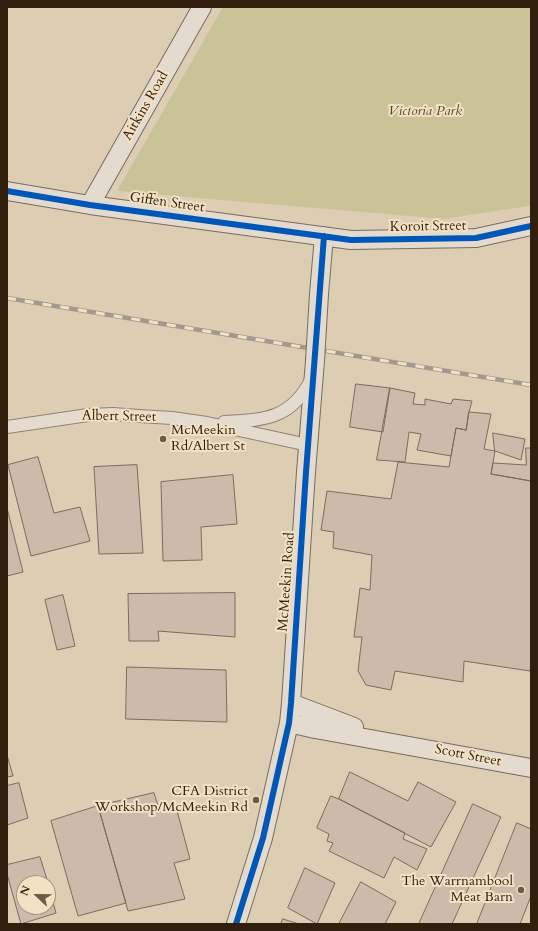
<!DOCTYPE html>
<html>
<head>
<meta charset="utf-8">
<style>
	body { margin:0 }
	#map { position:relative; width:538px; height:931px; overflow:hidden; background:#dccdb3; font-family:Cardo,serif }
	canvas { display:block }
	.frame { position:absolute; inset:0; border:8px solid #321e0d; pointer-events:none }
	.north { position:absolute; left:16px; top:875px; width:40px; height:40px; box-sizing:border-box; background:#f3e1c3; border:1px solid #a6937a; border-radius:50%; rotate:292deg; font-size:11px; font-weight:700; line-height:16px; text-align:center; color:#321e0d }
	.north::after { content:''; display:block; margin:auto; width:14px; height:18px; background:#6e5b47; clip-path:polygon(50% 0,100% 100%,50% 72%,0 100%) }
</style>
</head>
<body>
<div id="map">
<canvas width="538" height="931"></canvas>
<div class="frame"></div>
<div class="north">N</div>
</div>
<script>
const g = document.querySelector('canvas').getContext('2d');
g.lineJoin = 'round';
function fillPath(path, color) { g.fillStyle = color; g.fill(path, 'evenodd'); }
function trace(path, color, width, dash) { g.strokeStyle = color; g.lineWidth = width; g.lineCap = dash ? 'butt' : 'round'; g.setLineDash(dash || []); g.stroke(path); }
function drawText(font, color, halo, rows, align = 'center') {
  g.font = font + ' Cardo,serif'; g.lineWidth = 4; g.setLineDash([]); g.textBaseline = 'middle'; g.strokeStyle = halo; g.fillStyle = color; for (const [text, x, y, turn = 0] of rows) {
    g.save(); g.translate(x, y); g.rotate((+turn || 0) * Math.PI / 180); g.textAlign = isNaN(turn) ? turn : align; if (halo) g.strokeText(text, 0, 0); g.fillText(text, 0, 0); g.restore();
  }
}
fillPath(new Path2D(`
	M223 7H531V205L528 206 444 219 117 191Z`), '#cac398');
const building = new Path2D(`
	M356 384 390 388 383 432 350 427Z
	M390 388 415 393 413 404 425 405V399L451 404 453 399 472 401 469 412 466 430 456 428 451 456 417 450 421 434 409 432 405 462 377 460Z
	M469 412 491 414 484 449 495 451 491 474 531 481V660L530 671 464 661 463 682 395 671 391 690 366 685 358 671 362 637H354L360 588 370 590 372 555 333 548 334 532 321 530 327 491 391 499 398 462 449 467 456 428 466 430Z
	M493 433 525 439 521 460 495 451Z
	M526 448H531V481L491 474 493 463 526 465Z
	M38 457 54 513 80 507 90 541 31 556 8 465Z
	M137 465 143 553 99 554 94 467Z
	M233 475 237 524 201 527 202 560 163 561 161 482Z
	M7 508 23 572 7 576Z
	M235 593V637L158 631 159 641H129L128 594Z
	M63 595 75 646 57 650 45 600Z
	M127 667 226 670 227 722 126 719Z
	M7 755 13 776 7 777Z
	M350 772 408 801 418 782 456 802 431 847 339 799Z
	M19 783 28 818 7 825V786Z
	M154 793 160 812 176 807 190 859 174 863 185 899 128 911 98 806Z
	M331 796 339 799 405 833 403 839 427 849 417 870 394 857 384 878 329 851 333 843 327 841 329 834 317 828Z
	M473 804 501 817 452 924H419Z
	M98 806 126 903 78 916 51 821Z
	M517 823 531 829V896L520 924H477Z
	M40 857 48 883H24V907H48V885L56 913 21 924 7 874V865Z
	M305 868 335 883 317 924 288 908Z
	M361 882 396 902 385 924H339Z
	M283 919 299 924H281Z`);
fillPath(building, '#cebaaa');
trace(building, '#786d5e', 1);
const street = new Path2D(`
	M224 422C265 420 292 419 312 378
	M7 427 88 415 113 414 139 416 172 418 207 423 308 445`);
const secondary = new Path2D(`
	M7 191 90 205 351 240 476 238 531 226
	M90 205 202 7
	M319 294 324 236
	M291 703 354 727
	M289 723 315 729 531 768
	M236 924 263 838 289 723 291 703 306 472 315 361`);
trace(street, '#908574', 14);
trace(secondary, '#786d5e', 20);
trace(street, '#e2dbce', 12);
trace(secondary, '#e2dbce', 18);
const rail = new Path2D(`
	M7 298 531 385`);
trace(rail, '#a29a8e', 4.5);
trace(rail, '#f3e1c3', 3, [9]);
const secondaryBridge = new Path2D(`
	M315 361 319 294`);
trace(secondaryBridge, '#786d5e', 20, []);
trace(secondaryBridge, '#e2dbce', 18);
trace(new Path2D(`
	M7 191 90 205 351 240 476 238 531 226
	M236 924 263 838 289 723 291 703 306 472 324 236`), '#0057b8', 6);
for (const [x, y, r, color] of [
	[163,439,4,"#6e5b47"],
	[256,800,4,"#6e5b47"],
	[521,890,4,"#6e5b47"]
]) { const dot = new Path2D(); dot.arc(x, y, r, 0, 2 * Math.PI); g.fillStyle = color; g.fill(dot); trace(dot, '#f3e1c3', 1.5); }
drawText('14px', '#321e0d', '#f3e1c3', [
	["Aitkins Road",146,106,-60],
	["Giffen Street",167,203,8],
	["Koroit Street",428,227,-1],
	["Albert Street",119,417,1],
	["McMeekin Road",287,582,-86],
	["Scott Street",468,756,11]
]);
drawText('italic 14px', '#54452a', '#f3e1c3', [
	["Victoria Park",425,112]
]);
drawText('14px', '#321e0d', '#f3e1c3', [
	["McMeekin",171,431,"left"],
	["Rd/Albert St",171,447,"left"],
	["CFA District",248,792],
	["Workshop/McMeekin Rd",248,808],
	["The Warrnambool",513,882],
	["Meat Barn",513,898]
], 'right');
</script>
</body>
</html>
